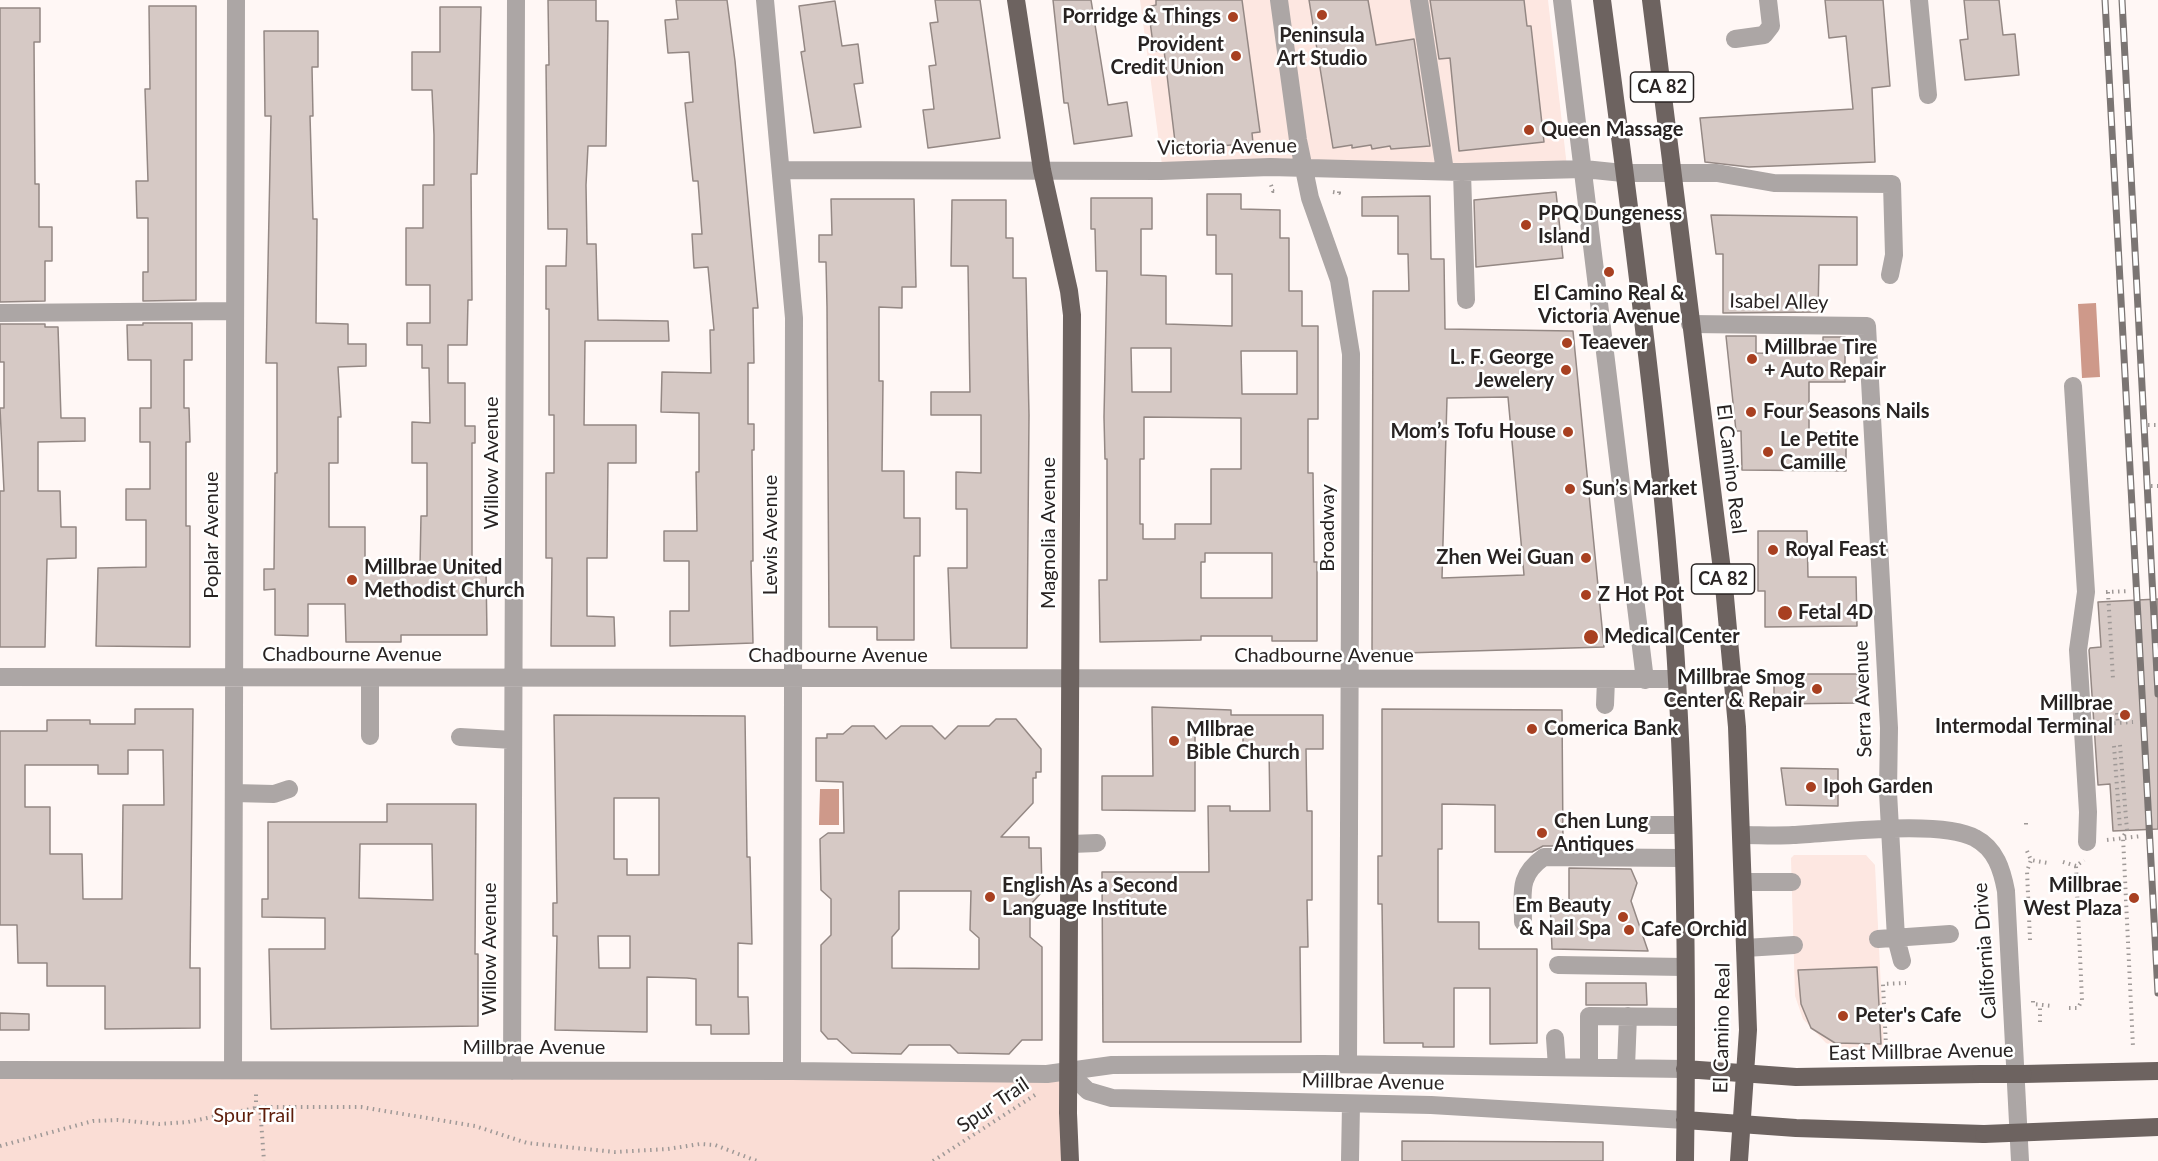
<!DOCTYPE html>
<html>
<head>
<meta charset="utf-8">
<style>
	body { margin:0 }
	canvas { display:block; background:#fff7f5 }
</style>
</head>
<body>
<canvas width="2158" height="1161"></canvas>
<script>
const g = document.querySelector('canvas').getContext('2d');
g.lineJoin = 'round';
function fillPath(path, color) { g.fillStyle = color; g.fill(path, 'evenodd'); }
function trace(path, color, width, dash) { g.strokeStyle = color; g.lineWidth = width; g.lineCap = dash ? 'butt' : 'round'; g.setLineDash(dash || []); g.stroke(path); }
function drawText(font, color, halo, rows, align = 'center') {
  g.font = font + ' Lato,sans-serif'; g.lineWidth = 5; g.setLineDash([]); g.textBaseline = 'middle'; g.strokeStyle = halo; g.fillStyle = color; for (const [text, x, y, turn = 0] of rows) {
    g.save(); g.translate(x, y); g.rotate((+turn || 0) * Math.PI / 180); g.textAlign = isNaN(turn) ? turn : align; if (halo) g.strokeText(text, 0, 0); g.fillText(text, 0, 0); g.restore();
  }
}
fillPath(new Path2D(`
	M1140 0H1548L1567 167 1162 165Z
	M1794 855H1866L1875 865 1884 1050H1845L1826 1043 1803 1019 1795 996 1791 858Z`), '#fde7e1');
fillPath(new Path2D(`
	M0 1070 1068 1072 1069 1161H0Z`), '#faddd5');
fillPath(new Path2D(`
	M2096 303 2100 377 2082 378 2078 304Z
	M820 789H839V825H819Z`), '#ce998a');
const building = new Path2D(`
	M548 0H596V21H608L606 146H588L586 185 587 244H596L598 320 668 321 669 341H585L584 425H636V463H608L607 558H587V616L614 617 615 646H551L552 558H546V473H554V415H549V309H546V266H566L567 229H548L546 65H549Z
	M676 0H727L735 61 758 308H753L754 363H748V424H754V450H752L753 561H751L753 643 670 646V611H689V561H664V531H697L696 472H699V413L661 412 662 372 711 373 710 330H714L708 267 694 268 692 234H702L698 181H693L685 103 693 102 689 52 668 53 665 20 678 19Z
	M935 0H980L1000 138 928 148 923 110 934 109 929 66 936 65 930 23 938 22Z
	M1053 0H1091L1108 105 1127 102 1132 136 1074 144 1068 103H1064Z
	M1156 0H1242L1260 132 1252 133 1253 143 1176 150 1164 50 1154 51 1148 7 1156 5Z
	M1309 0H1368L1376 45 1414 39 1430 146 1391 149 1390 146 1372 149 1371 145 1352 148V145L1333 148Z
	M1430 0H1524L1527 26H1531L1544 142 1459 151 1450 58 1439 59Z
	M1825 0H1883L1890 86 1872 88 1875 162 1749 167 1705 162 1700 118 1853 109 1846 36 1829 38Z
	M1964 0H1999L2003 35 2015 34 2019 75 1965 80 1960 40 1968 39Z
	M835 1 842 46 858 44 863 83 854 84 861 127 814 133 801 52 805 51 799 6Z
	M149 6H196V300L143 301V272H148V218H137L136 181H148L145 89H150Z
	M440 7H481L477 174H471L472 300H468L467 345H448V383H465V426H475V443H472V569H486L487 635H401V642H346L345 604H308V636L275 635V589L264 590V569H274L275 473H277V363H266L271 116H265L264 31H318V67H312L313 116H310L313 219H317L316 323 348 324V344H366V366L338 367 341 417H338V463H329V527H365V568L420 567 421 516H427V463H412V422L430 423 429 368H422V345H407V323H430V285H406V228H423V185H434V135L432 90H412V52H440Z
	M0 8H40V42H34L35 184H39V227H52V261H45V301L0 302Z
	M1556 192 1563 258 1476 267 1474 200Z
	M1207 194H1241V209L1280 210V238H1289V291H1302V326H1318V419H1308V473H1313L1314 562H1317V641H1272V636H1201V640L1100 642 1099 580H1107V459H1105L1104 417 1107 271H1096L1095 229H1091V198H1152V229H1141V275L1166 276V324L1232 326V274H1216V235H1207ZM1131 348H1171V392H1132ZM1241 351H1297V394H1242ZM1144 417 1241 418V469H1211V524H1175V539H1143V524H1140V459H1144ZM1205 553H1272V598H1201V562H1205Z
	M1430 196 1431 259H1444L1445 329 1573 331 1604 647 1372 654 1373 291H1409L1408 254H1398V216H1362V197ZM1508 397 1524 575 1442 578 1447 398Z
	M831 199H914L916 287H902V308L879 307V381H883L882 471H904V518H920V556H914V640H877V627H829L827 307 826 262H819V235H832Z
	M952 200H1006V238H1013V278H1026L1029 415 1027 648H951L948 568H967V509H956V472L981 473V415H931V392H970L968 266H951Z
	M1711 215 1857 217V265H1819L1818 312 1723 313V254H1716Z
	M143 323H192V360H184V408H189L190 442H186V526H190V647L96 646 98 568 146 567V520H126V489H150V442H140V408H151V360H128L127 325H143Z
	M0 324H45V327H58L61 418H85V441L38 442V491H60L61 527H76V558L47 559 45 647H0V491H4L0 408H4V362H0Z
	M1726 336H1756V353L1823 354V337H1845V382H1809V434L1846 433V471L1742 470 1741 431H1736Z
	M1758 531H1807L1808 577H1856L1857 626 1765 627V591H1758Z
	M2158 599V829L2113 831 2110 784 2098 785 2089 650 2090 648 2101 647 2098 602Z
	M1774 674H1859L1860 703 1774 704Z
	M1152 707 1231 710V715H1323V749H1306L1307 811H1312V900H1307L1308 947H1300L1301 1042H1103L1102 872H1209L1208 806H1230V811H1270L1269 749H1243V735H1195V811L1102 810V776H1153Z
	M135 709H193L190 968H200V1028L105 1029V986H47V963H18L17 925H0V731H47V720H90V724H135ZM128 750H163L164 805H123L122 899H83L82 854H50V807H25V765H98V774H128Z
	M1382 709 1562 710 1563 846H1543L1532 852H1495V805L1442 804V849H1438V922H1479V949H1537V1043L1490 1044V988H1454V1047H1423V1043H1384L1382 904H1378V856H1382Z
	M554 715 745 716 747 857H750L752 944 738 943V997H748L749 1034H711V1025H696V979L687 978 647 977V1032L555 1030 557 936H553V903H557ZM614 798H659V875H627V859H614ZM598 936H630V968H599Z
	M996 719H1016L1041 749V772H1036V778H1033V803L1001 837H1029V848H1041L1042 892 1030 905V937L1042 947V1040H1022L1009 1054 958 1053 950 1045H909L901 1054 852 1053 837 1039H828L821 1031V945L831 935V899L821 890 820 839 828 833H844L843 782 816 781V738H827V734H843L852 726H874L886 739 901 726H932L945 739 958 726H989ZM899 891H971L970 930 979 938V969L892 968V937L899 929Z
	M1781 768 1838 769V806L1786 805Z
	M387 804H476L475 954H478V1026L271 1029 269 949H325V918L262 917V899H268V822H387ZM360 844H432L433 900 359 898Z
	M1569 868 1631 869 1637 883 1631 901 1648 951 1552 949 1550 900H1569Z
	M1877 967 1881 1044 1835 1043 1811 1028 1801 1004 1798 970Z
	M1586 983H1646L1647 1005H1586Z
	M0 1013 29 1014V1030H0Z
	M1402 1141 1603 1142V1161H1402Z`);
fillPath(building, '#d6c9c5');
trace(building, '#948884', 1.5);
trace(new Path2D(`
	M1271 185 1273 191H1278
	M1333 192 1339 193V187
	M2148 425H2158
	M2151 486H2158
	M2106 592 2129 591
	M2108 592 2113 679
	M2117 713 2118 723
	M2102 724 2133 722
	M2120 745 2127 830 2123 837 2133 1047
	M2114 746 2120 828
	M2026 823V827
	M2107 840 2142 836
	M2027 851 2031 860 2048 863
	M2063 862 2076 866
	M2030 940 2027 871 2031 860
	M2033 1001V1004L2052 1006
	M2069 1008H2078L2082 1000 2076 866 2084 860
	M2040 1022V1005
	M1886 1046 1883 984 1906 983
	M260 1107 264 1161
	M256 1108V1092
	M0 1146 93 1121 118 1120 159 1124 188 1122 260 1107H361L475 1126 527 1143 615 1152 668 1149 700 1144 715 1145 757 1161
	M933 1161 1038 1093`), '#9f9997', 4, [1.5, 4.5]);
trace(new Path2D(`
	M765 0 794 318 792 1071
	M1279 0 1298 140 1310 198 1339 280 1351 354 1348 1064
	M1419 0 1445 171
	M1562 0 1645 680
	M1919 0 1928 95
	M1735 39 1764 35 1771 26 1768 0
	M781 170 1161 171 1270 167 1462 172 1584 169 1623 173H1717L1774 183 1892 184 1894 255 1890 275
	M1462 172 1466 300
	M0 313 235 311
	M1690 324 1867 326 1889 728 1888 792 1896 938 1902 961
	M2073 386 2086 592 2078 650 2088 812 2087 842
	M0 677 1675 679
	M370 678V736
	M1605 705 1606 679
	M460 737 513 740
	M234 793 274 794 289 789
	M1644 825H1682
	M1742 835C1759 835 1776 836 1793 835 1835 833 1941 819 1975 838 1996 849 2002 870 2006 891L2020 1161
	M1071 844 1097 843
	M1744 882H1792
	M1523 922C1523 893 1517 876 1544 857L1683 858
	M1878 939 1950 934
	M1745 948 1794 945
	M1558 965 1684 967
	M1555 1038 1557 1067
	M1589 1067V1016L1684 1017
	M1626 1067 1628 1016
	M0 1070 792 1071 1047 1074 1112 1065 1323 1064 1685 1069
	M233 1070 236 0
	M512 1071 516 0
	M1068 1072 1088 1091 1112 1098 1431 1105 1685 1120
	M1350 1161 1351 1104`), '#aca6a5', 18);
trace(new Path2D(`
	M1016 0 1042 170 1069 291 1072 315 1068 1113 1070 1161
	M1602 0C1624 166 1646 333 1663 500 1685 719 1688 941 1685 1161
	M1651 0 1724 586 1737 727 1748 1030 1739 1161
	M1685 1069 1796 1077 1981 1074
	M2023 1074 2158 1071
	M1685 1120 1796 1128 1984 1134`), '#6d6360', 18);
const rail = new Path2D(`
	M2105 0 2158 993
	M2122 0 2158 694`);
trace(rail, '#7b7573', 7);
trace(rail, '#fff', 4.5, [14]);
trace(new Path2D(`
	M1981 1074H2023
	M1984 1134 2158 1127`), '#6d6360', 18);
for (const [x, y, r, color] of [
	[1322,15,6,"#a84021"],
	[1233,17,6,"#a84021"],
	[1236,56,6,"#a84021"],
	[1529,130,6,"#a84021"],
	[1526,225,6,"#a84021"],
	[1609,272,6,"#a84021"],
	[1567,343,6,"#a84021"],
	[1752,359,6,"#a84021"],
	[1566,370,6,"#a84021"],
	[1751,412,6,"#a84021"],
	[1568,432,6,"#a84021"],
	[1768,452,6,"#a84021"],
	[1570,489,6,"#a84021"],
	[1773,550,6,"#a84021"],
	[1586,558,6,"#a84021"],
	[352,580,6,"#a84021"],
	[1586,595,6,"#a84021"],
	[1785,613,8,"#a84021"],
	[1591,637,8,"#a84021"],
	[1817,689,6,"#a84021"],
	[2125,715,6,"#a84021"],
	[1532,729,6,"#a84021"],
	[1174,741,6,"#a84021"],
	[1811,787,6,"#a84021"],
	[1542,833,6,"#a84021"],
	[990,897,6,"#a84021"],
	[2134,898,6,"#a84021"],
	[1623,917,6,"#a84021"],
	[1629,930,6,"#a84021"],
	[1843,1016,6,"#a84021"]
]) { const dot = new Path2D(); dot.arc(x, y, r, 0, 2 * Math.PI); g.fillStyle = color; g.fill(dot); trace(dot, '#fff', 2); }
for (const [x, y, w] of [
	[1662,87,63],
	[1723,579,63]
]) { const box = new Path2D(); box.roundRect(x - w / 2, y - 15, w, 30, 4.5); g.fillStyle = '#fff'; g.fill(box); trace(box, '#282322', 1.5); }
drawText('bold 18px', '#282322', null, [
	["CA 82",1662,87],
	["CA 82",1723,579]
]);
drawText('bold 20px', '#282322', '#fff', [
	["Porridge & Things",1221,17,"right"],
	["Peninsula",1322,36,"center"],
	["Art Studio",1322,59,"center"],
	["Provident",1224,45,"right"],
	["Credit Union",1224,68,"right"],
	["Queen Massage",1541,130],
	["PPQ Dungeness",1538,214],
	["Island",1538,237],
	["El Camino Real &",1609,294,"center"],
	["Victoria Avenue",1609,317,"center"],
	["Teaever",1579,343],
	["Millbrae Tire",1764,348],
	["+ Auto Repair",1764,371],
	["L. F. George",1554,358,"right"],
	["Jewelery",1554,381,"right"],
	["Four Seasons Nails",1763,412],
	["Mom’s Tofu House",1556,432,"right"],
	["Le Petite",1780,440],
	["Camille",1780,463],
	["Sun’s Market",1582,489],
	["Royal Feast",1785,550],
	["Zhen Wei Guan",1574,558,"right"],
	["Millbrae United",364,568],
	["Methodist Church",364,591],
	["Z Hot Pot",1598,595],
	["Fetal 4D",1798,613],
	["Medical Center",1604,637],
	["Millbrae Smog",1805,678,"right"],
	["Center & Repair",1805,701,"right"],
	["Millbrae",2113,704,"right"],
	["Intermodal Terminal",2113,727,"right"],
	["Comerica Bank",1544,729],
	["Mllbrae",1186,730],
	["Bible Church",1186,753],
	["Ipoh Garden",1823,787],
	["Chen Lung",1554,822],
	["Antiques",1554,845],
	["English As a Second",1002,886],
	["Language Institute",1002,909],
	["Millbrae",2122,886,"right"],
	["West Plaza",2122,909,"right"],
	["Em Beauty",1611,906,"right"],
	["& Nail Spa",1611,929,"right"],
	["Cafe Orchid",1641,930],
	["Peter's Cafe",1855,1016]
], 'left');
drawText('20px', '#282322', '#fff', [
	["Victoria Avenue",1227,147,-1],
	["Isabel Alley",1779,302,1],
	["Willow Avenue",492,463,-90],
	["El Camino Real",1731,469,83],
	["Broadway",1328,528,-90],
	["Magnolia Avenue",1049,533,-90],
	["Poplar Avenue",212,535,-90],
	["Lewis Avenue",771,535,-90],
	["Chadbourne Avenue",352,655],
	["Chadbourne Avenue",838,656],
	["Chadbourne Avenue",1324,656],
	["Serra Avenue",1863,699,-92],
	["Willow Avenue",490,949,-90],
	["California Drive",1985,951,-94],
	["El Camino Real",1722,1028,-89],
	["Millbrae Avenue",534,1048],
	["East Millbrae Avenue",1921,1052,-1],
	["Millbrae Avenue",1373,1082,1],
	["Spur Trail",993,1105,-34]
]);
drawText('20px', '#5e1e0b', '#fff', [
	["Spur Trail",254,1116]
]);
</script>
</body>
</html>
